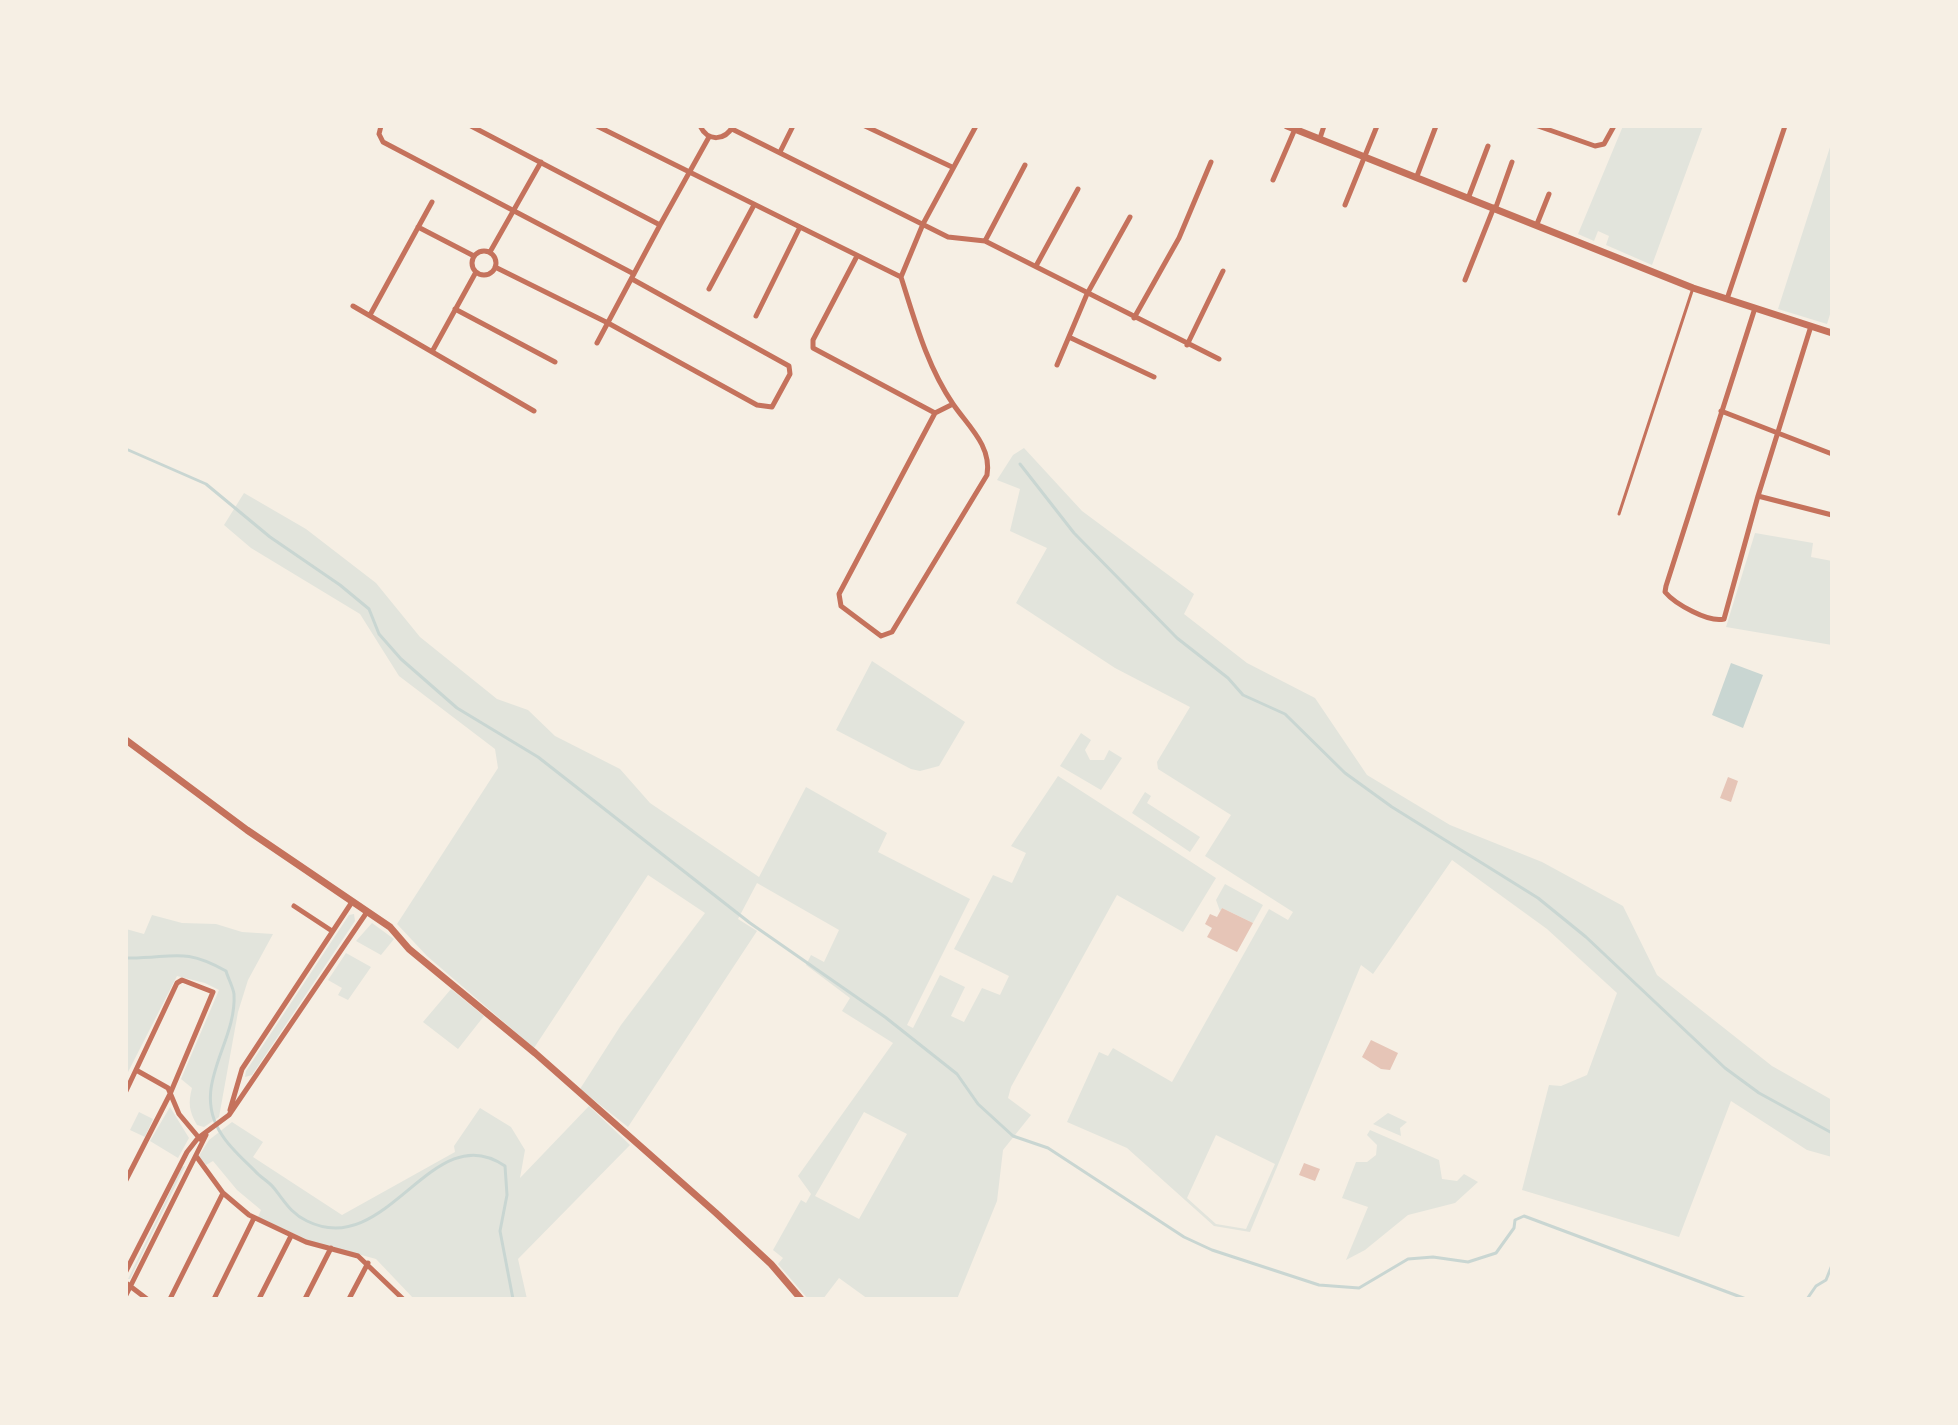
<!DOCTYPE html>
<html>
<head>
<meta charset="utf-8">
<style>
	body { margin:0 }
	#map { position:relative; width:1958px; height:1425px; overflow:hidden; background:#f6efe4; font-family:"Titillium Web",sans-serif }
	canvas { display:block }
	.frame { position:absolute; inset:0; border:128px solid #f6efe4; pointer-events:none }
</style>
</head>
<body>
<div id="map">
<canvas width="1958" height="1425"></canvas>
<div class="frame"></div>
</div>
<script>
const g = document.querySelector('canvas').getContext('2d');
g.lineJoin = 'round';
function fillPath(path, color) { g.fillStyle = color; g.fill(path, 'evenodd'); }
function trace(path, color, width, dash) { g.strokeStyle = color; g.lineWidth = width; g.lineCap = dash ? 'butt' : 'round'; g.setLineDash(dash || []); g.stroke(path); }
fillPath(new Path2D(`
	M1623 126H1703L1652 265 1606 245 1609 236 1598 231 1594 241 1578 234Z
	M1832 141V308L1827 324 1778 309Z
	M1024 448 1082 511 1194 594 1184 614 1247 663 1315 698 1367 775 1450 825 1542 862 1623 906 1657 975 1772 1066 1832 1100V1157L1807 1150 1731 1101 1679 1237 1522 1190 1549 1085 1561 1086 1587 1075 1617 993 1547 929 1452 860 1373 974 1361 965 1250 1232 1214 1226 1127 1148 1067 1122 1099 1052 1108 1056 1113 1048 1172 1082 1269 909 1288 920 1293 912 1205 856 1231 815 1158 769 1157 762 1190 707 1115 668 1016 603 1047 548 1010 531 1020 489 997 480 1013 455ZM1216 1135 1275 1164 1246 1229 1216 1224 1187 1198Z
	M244 493 306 529 376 583 420 637 497 699 528 710 555 736 620 769 650 803 759 877 806 787 887 833 878 852 970 899 907 1025 913 1028 940 975 965 987 951 1016 964 1022 982 988 1000 995 1009 976 954 949 993 875 1012 883 1026 853 1011 846 1058 776 1216 878 1183 932 1117 895 1011 1087 1008 1098 1031 1115 1003 1150 997 1201 957 1299H868L839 1278 823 1299H808L778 1264 783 1258 773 1250 801 1200 806 1203 811 1194 798 1176 893 1043 842 1011 850 998 806 965 811 955 824 962 839 930 757 883 738 919 757 931 628 1127 580 1089 621 1025 705 913 648 875 534 1048 427 956 397 924 498 768 495 749 399 676 360 614 251 548 224 525ZM864 1112 907 1134 859 1219 815 1196Z
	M1755 533 1813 543 1811 557 1832 561V645L1726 627Z
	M872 661 965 722 939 766 920 771 911 769 836 730Z
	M1081 733 1091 740 1085 750 1090 760H1104L1109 750 1122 758 1101 790 1060 766Z
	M1145 792 1151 796 1147 803 1200 837 1190 852 1132 813Z
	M1225 884 1263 905 1253 923 1222 908 1220 911 1216 900Z
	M354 914 355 921 252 1075 245 1077 246 1071 349 915Z
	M152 915 182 923 216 924 242 932 273 934 248 980 238 1012 219 1117 204 1127 197 1125C189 1111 188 1103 192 1088L181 1079 219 990 205 983 177 976 126 1076V929L144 934Z
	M372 923 394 939 381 955 356 941Z
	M346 953 371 967 348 1000 338 995 342 988 328 980Z
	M451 989 484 1016 458 1049 423 1022Z
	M589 1106 630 1145 518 1259 527 1299H414L376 1259 310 1241 258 1217 261 1210 237 1190 213 1161 206 1165 199 1156 209 1140 232 1122 263 1142 253 1157 342 1215 455 1152 454 1146 480 1108 511 1127 525 1150 520 1178Z
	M170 1107 189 1138 178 1158 150 1141Z
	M139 1112 153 1119 145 1137 130 1130Z
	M1388 1113 1407 1122 1400 1128 1401 1136 1373 1124Z
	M1370 1130 1439 1160 1442 1179 1457 1181 1464 1174 1478 1182 1455 1203 1408 1215 1365 1250 1346 1260 1368 1207 1342 1198 1356 1162H1367L1376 1155 1377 1145 1367 1135Z
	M185 1166 130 1279H128L182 1167Z`), '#e2e4dc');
fillPath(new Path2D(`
	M1731 663 1763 675 1743 728 1712 715Z`), '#c9d6d2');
trace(new Path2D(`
	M126 449 206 484 270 537 340 585 369 609 379 634 401 659 457 708 538 757 750 923 885 1017 957 1074 978 1104 1013 1136 1048 1148 1184 1237 1212 1250 1319 1285 1359 1288 1408 1259 1433 1257 1468 1262 1496 1253 1514 1228 1515 1220 1524 1216 1746 1299
	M1020 464 1074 533 1177 638 1228 678 1243 695 1285 714 1345 773 1392 807 1538 898 1586 937 1725 1068 1759 1093 1832 1133
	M126 958C172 959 182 946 226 971 228 978 233 987 234 994 237 1044 189 1086 222 1135 230 1148 244 1160 255 1171 260 1177 268 1181 273 1187 284 1200 290 1213 307 1221 388 1261 432 1115 505 1166L507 1195 500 1231 513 1299
	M1807 1299 1816 1286 1826 1280 1832 1265`), '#c9d6d2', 3);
fillPath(new Path2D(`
	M1728 777 1738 781 1731 802 1720 798Z
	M1222 908 1253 923 1237 952 1207 937 1212 928 1205 924 1210 914 1217 917Z
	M1371 1040 1398 1053 1390 1070 1381 1069 1362 1057Z
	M1304 1163 1320 1169 1315 1181 1299 1175Z`), '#e6c5b7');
trace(new Path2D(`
	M1619 514 1693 288`), '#c5725c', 3);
trace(new Path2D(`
	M381 126 379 134 383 142 634 274
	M471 126 660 225 709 137
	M597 126 800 227 756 316
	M700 126C708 142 725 141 733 126
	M865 126 952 167
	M1538 126 1595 146 1604 144 1614 126
	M732 129 948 237 985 241 1219 359
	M1320 138 1324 126
	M780 152 793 126
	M1417 176 1436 126
	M1273 180 1295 129
	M1469 196 1488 146
	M1345 205 1377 126
	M1496 207 1512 162
	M1537 224 1549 194
	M418 227 474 256
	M800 227 901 277C915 321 927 366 953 404 968 426 992 446 987 475L892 632 881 636 841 606 839 594 935 413 953 404
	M985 241 1025 165
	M472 263a12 12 0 1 1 24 0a12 12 0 1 1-24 0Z
	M490 252 541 162
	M856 258 813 340V348L935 413
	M1036 266 1078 189
	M495 267 608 323 757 405 772 407 790 374 789 366 632 279
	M901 277 923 224 976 126
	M1465 280 1494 207
	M709 289 754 205
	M1727 299 1785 126
	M353 306 534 411
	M1755 308 1666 586 1665 592C1675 604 1709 623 1724 619L1758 496
	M455 309 555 362
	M370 315 432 202
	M1134 318 1179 238 1211 162
	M1811 326 1758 496 1832 515
	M1071 338 1154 377
	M597 343 660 225
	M1187 345 1223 271
	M433 350 476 272
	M1057 365 1087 294 1130 217
	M1721 411 1832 454
	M294 906 332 931
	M136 1070 168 1088 179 1114 200 1139
	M126 1091 177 983 182 980 213 992 170 1094 126 1180
	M230 1110 242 1069 352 902
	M196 1156 223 1193 249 1215 306 1242 358 1256 403 1299
	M126 1271 187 1152 198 1138 229 1115 367 912
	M126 1283 147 1299
	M126 1295 206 1135
	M170 1299 223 1193
	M214 1299 254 1218
	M259 1299 291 1236
	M305 1299 331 1248
	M349 1299 368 1263`), '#c5725c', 5);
trace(new Path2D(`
	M1287 126 1693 288 1832 333
	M126 740 247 830 390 927 409 949 535 1053 716 1213 771 1264 801 1299`), '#c5725c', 7);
</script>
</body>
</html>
